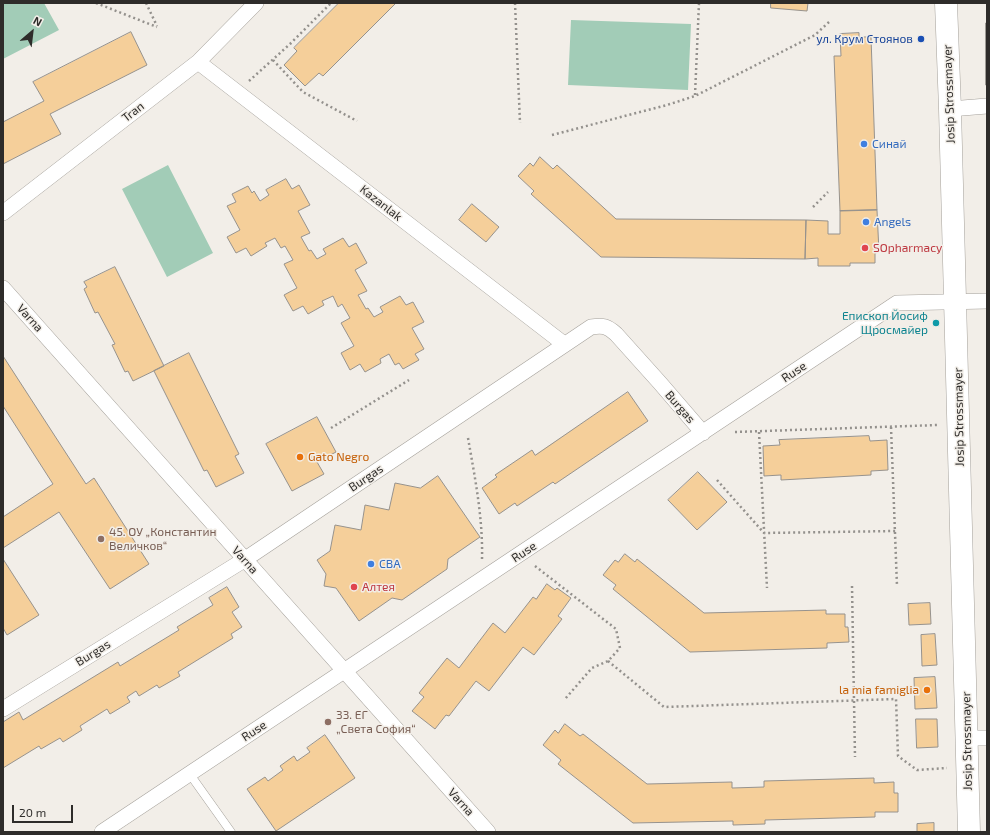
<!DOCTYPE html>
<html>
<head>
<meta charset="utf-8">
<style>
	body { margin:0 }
	#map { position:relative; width:990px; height:835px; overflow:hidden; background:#f2eee8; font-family:"Exo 2",sans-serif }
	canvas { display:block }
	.frame { position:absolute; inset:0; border:4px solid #2e2c2a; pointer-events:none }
	.north { position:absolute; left:12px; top:12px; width:40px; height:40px; -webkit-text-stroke:3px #f2eee8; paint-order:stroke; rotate:28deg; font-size:11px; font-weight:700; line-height:16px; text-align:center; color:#2e2c2a }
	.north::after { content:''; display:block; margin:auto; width:14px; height:18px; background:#2e2c2a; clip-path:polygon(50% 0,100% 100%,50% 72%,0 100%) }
	.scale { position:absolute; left:12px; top:805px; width:61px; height:18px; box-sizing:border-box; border:2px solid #2e2c2a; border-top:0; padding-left:5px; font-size:12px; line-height:14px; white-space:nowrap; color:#2e2c2a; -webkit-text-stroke:3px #f2eee8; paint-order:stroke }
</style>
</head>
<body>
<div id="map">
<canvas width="990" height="835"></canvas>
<div class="frame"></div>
<div class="north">N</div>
<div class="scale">20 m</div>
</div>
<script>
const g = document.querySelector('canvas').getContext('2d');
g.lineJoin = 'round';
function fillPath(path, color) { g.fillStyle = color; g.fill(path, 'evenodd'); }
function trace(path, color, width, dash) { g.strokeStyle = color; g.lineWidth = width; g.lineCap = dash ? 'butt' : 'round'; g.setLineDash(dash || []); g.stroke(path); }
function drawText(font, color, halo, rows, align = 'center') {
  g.font = font + ' "Exo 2",sans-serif'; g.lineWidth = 3; g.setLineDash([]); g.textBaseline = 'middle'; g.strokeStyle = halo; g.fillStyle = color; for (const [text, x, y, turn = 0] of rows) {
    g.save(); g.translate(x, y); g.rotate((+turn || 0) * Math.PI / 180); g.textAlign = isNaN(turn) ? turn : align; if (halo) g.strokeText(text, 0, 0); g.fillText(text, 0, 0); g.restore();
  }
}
fillPath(new Path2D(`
	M3 3H44L59 30 3 59Z
	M571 20 691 24 688 90 568 85Z
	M168 165 213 253 167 277 122 189Z`), '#a2ccb7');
const building = new Path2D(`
	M339 3H396L323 76 319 73 305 86 284 65 297 51 294 48Z
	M771 3H808L807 11 771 8Z
	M986 23H987V85H986Z
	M131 32 147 65 50 114 61 134 3 164V122L44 101 33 82Z
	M859 33V37H871L877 210 840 211 834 56H841L840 34Z
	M540 157 553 169 557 165 616 219 806 220 805 259 601 257 531 194 534 191 518 176 530 163 533 166Z
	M286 179 292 189 299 185 310 205 298 211 310 233 301 237 309 251 311 250 317 259 326 254 323 249 343 238 349 247 356 243 367 263 355 270 367 291 358 295 366 309 368 308 374 317 383 312 380 307 400 296 406 305 413 302 424 322 412 328 424 349 415 354 419 360 403 369 399 363 395 365 389 354 380 359 381 363 365 372 360 364 350 370 341 353 354 346 341 323 350 318 342 304 338 307 333 296 322 301 324 305 308 314 303 306 293 311 284 295 297 288 284 264 293 260 285 246 281 248 275 238 265 243 267 246 251 256 246 248 236 253 227 237 240 230 227 206 236 202 232 194 248 186 252 193 254 191 260 201 269 195 266 190Z
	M472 204 499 227 486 242 459 220Z
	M877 210 879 252 875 253V263H850V266H818V258L805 259 806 220 828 221V234H840V211Z
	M115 267 164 366 133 381 128 371 125 372 112 345 115 344 98 312 95 313 84 289 87 287 84 282Z
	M189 353 239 454 235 456 244 473 216 487 207 470 204 471 154 371Z
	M3 356 86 484 94 478 149 564 110 589 59 512 3 548V517L53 484 3 406Z
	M628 392 648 421 555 484 553 482 517 506 515 503 499 514 482 488 497 477 495 475 532 450 535 455Z
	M317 417 336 452 317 462 324 474 292 491 266 444Z
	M869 436 870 441 887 440 888 470 871 471V475L781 480V475L764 476 763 446 780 445 779 440Z
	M698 472 727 502 697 530 668 500Z
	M438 476 480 537 448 559 447 569 402 600 392 598 359 621 336 588 324 586 326 574 317 560 330 551 335 525 361 530 365 505 389 510 395 483 420 488Z
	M625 554 635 562 637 559 704 613 826 610V614H845V627H848L849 642 827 643V648L690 652 613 589 616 585 603 575 615 560 618 562Z
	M3 559 39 615 7 635 3 628Z
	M547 584 555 590 557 588 571 598 558 616 562 619 534 655 523 647 489 691 476 681 449 716 446 715 435 729 412 711 424 697 419 693 447 658 459 668 493 623 505 633 533 597 536 599Z
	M227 587 239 607 232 612 242 627 231 634 233 638 178 672 180 676 159 688 157 685 139 696 136 691 127 697 130 702 110 714 107 709 80 726 82 730 63 742 60 738 41 749 39 746 3 768V722L19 712 23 720 118 662 120 666 179 630 177 627 213 605 209 598Z
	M930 603 931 624 909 625 908 604Z
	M935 634 937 665 922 666 921 635Z
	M935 677 937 708 915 709 914 678Z
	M916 719H937L938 747 917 748Z
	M565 724 580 736 583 734 647 784 732 782V788L764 787V781L874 778V783L894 782V793H898V812H875V817L765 820V824L733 825V821L633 823 558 764 561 760 543 745 555 730 558 733Z
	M325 735 355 778 276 831 247 789 265 777 268 781 283 770 280 766 294 756 297 761 310 752 307 748Z
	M934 823V832H917V824Z`);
fillPath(building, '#f5cf9a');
trace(building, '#96928d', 1);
const lane = new Path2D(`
	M189 773 231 832`);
const street = new Path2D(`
	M198 62 564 344
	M950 109 987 106
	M3 213 198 62 256 3
	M3 288 488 832
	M3 709 244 560 591 327C603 325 607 326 616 334L660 383 703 433
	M967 738H987
	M102 832 897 303 987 301`);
const secondary = new Path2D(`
	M946 3 950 109 969 832`);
trace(lane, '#a4a09a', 9);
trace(street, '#a4a09a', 16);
trace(secondary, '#a4a09a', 23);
trace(new Path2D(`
	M96 3 157 27
	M146 3 157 26
	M515 3 520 123
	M273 60 303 92 357 121
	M249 81 290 44 331 3
	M695 95 699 3
	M552 135 667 105 695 96 815 35 829 22
	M813 207 828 192
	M891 427 897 586
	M331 428 409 380
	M735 432 938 425
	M759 432 767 588
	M468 438C475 478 483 518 482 559
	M717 480 732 497 764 533 896 531
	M535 566 616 629 620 648 608 661 592 668 565 699
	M852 586 855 757
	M608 661 664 707 896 699 898 756 917 770 947 768`), '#94918d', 2.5, [2, 3]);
trace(lane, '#fff', 8);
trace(street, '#fff', 15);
trace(secondary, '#fff', 22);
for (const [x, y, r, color] of [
	[921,39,4,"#1a4fb4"],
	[864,144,4,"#3f7fe0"],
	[866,222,4,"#3f7fe0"],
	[865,248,4,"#e0444e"],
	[936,323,4,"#0f9aa8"],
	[300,457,4,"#e8710a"],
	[101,539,4,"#8d6e63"],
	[371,564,4,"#3f7fe0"],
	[354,587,4,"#e0444e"],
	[927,690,4,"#e8710a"],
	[328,722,4,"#8d6e63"]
]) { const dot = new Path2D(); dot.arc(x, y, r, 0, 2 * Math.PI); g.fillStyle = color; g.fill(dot); trace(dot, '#f2eee8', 1.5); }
drawText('12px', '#164399', '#f2eee8', [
	["ул. Крум Стоянов",913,39]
], 'right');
drawText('12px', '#2e2c2a', '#f2eee8', [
	["Josip Strossmayer",949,94,-92],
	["Tran",133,112,-38],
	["Kazanlak",381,203,38],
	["Varna",30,318,48],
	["Ruse",794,372,-34],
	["Burgas",680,407,49],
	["Josip Strossmayer",959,417,-91],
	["Burgas",366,478,-34],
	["Ruse",524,552,-34],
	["Varna",245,560,48],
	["Burgas",93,653,-32],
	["Ruse",254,731,-33],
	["Josip Strossmayer",967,741,-91],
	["Varna",461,802,48]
]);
drawText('12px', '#366cbe', '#f2eee8', [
	["Синай",872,144],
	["Angels",874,222],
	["CBA",379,564]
], 'left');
drawText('12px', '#be3a42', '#f2eee8', [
	["SOpharmacy",873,248],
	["Алтея",362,587]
], 'left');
drawText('12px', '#0d838f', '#f2eee8', [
	["Епископ Йосиф",928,316],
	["Щросмайер",928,330]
], 'right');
drawText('12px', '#c56008', '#f2eee8', [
	["Gato Negro",308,457],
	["la mia famiglia",919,690,"right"]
], 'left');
drawText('12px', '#785e54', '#f2eee8', [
	["45. ОУ „Константин",109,532],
	["Величков“",109,546],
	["33. ЕГ",336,715],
	["„Света София“",336,729]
], 'left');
</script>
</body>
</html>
